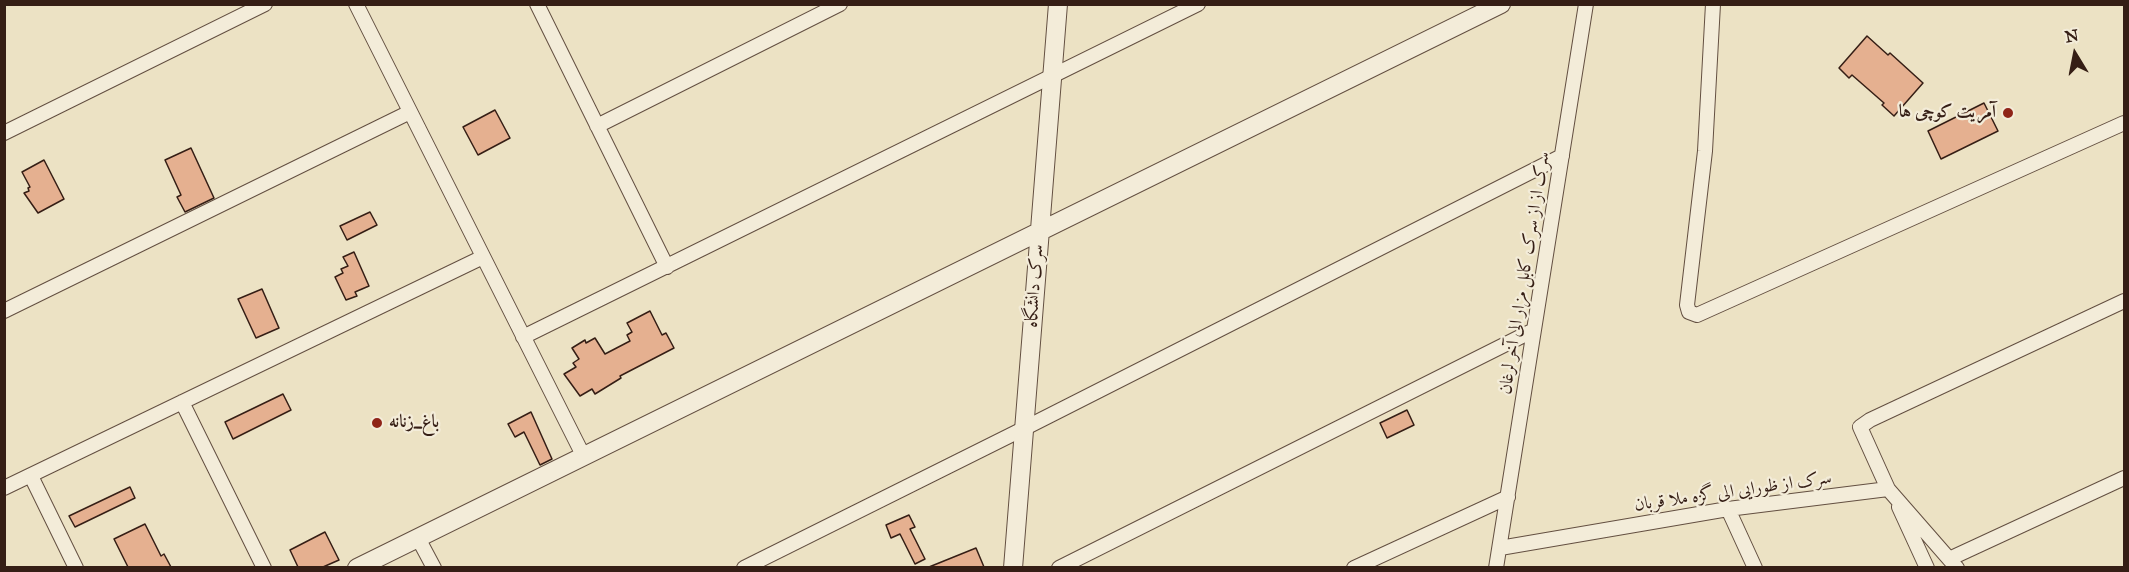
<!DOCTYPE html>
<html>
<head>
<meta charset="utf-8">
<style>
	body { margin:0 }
	#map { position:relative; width:2129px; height:572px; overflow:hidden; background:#ece2c4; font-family:"IM FELL Great Primer",serif }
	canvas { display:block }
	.frame { position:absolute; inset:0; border:6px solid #351e15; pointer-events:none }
	.north { position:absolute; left:2045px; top:24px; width:60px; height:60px; -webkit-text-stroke:4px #f3ecd9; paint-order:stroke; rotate:350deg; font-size:16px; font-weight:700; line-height:24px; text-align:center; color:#351e15 }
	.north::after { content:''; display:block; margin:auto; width:21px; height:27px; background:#351e15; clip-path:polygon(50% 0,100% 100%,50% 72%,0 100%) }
</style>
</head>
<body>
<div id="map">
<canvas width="2129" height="572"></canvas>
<div class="frame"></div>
<div class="north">N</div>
</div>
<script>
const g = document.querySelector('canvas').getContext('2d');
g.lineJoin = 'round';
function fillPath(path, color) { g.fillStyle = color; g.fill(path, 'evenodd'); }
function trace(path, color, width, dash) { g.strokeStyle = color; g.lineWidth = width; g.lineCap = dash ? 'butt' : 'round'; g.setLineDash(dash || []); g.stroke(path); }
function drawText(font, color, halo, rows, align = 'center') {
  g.font = font + ' "IM FELL Great Primer",Amiri,serif'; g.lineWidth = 4.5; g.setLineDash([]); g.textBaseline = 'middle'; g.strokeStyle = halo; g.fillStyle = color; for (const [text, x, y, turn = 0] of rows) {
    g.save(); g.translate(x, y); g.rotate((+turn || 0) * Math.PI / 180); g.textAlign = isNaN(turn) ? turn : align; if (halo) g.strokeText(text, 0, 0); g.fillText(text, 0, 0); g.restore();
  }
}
const building = new Path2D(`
	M1867 36 1888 55 1890 53 1923 83 1894 116 1882 105 1884 103 1852 75 1849 78 1839 68Z
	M1984 103 1998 131 1941 159 1928 131Z
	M495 110 510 138 478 155 463 127Z
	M191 148 214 198 185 212 177 197 181 195 165 160Z
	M44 160 64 199 38 213 24 193 29 191 28 188 30 187 22 172Z
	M370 212 377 225 347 240 340 226Z
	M354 252 369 286 355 292 357 296 346 300 335 277 343 273 341 269 348 266 343 257Z
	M262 289 279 328 256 338 238 299Z
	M650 311 662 335 666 333 674 348 620 376 621 378 595 394 592 389 580 396 564 374 576 367 573 363 579 359 572 348 585 340 586 343 595 338 605 354 630 341 627 335 632 332 627 323Z
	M283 394 291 410 233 439 225 422Z
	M1407 410 1414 425 1387 438 1380 423Z
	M531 412 552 459 540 465 524 432 515 437 508 424Z
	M130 487 135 498 75 527 69 516Z
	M909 515 915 527 910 529 925 559 915 564 900 534 891 538 886 525Z
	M145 524 161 556 164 554 171 567H128L114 539Z
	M325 532 339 560 323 567H298L290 550Z
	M976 548 984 567H929Z`);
fillPath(building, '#e5b090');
trace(building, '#351e15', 1.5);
const minor = new Path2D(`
	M356 4 584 457
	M537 4 667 267
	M1713 4 1705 151 1687 305 1689 312 1697 315 2124 123
	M597 126 840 4
	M4 133 265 4
	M4 311 410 112
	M523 337 1198 4
	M182 402 264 568
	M31 476 76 568
	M4 488 483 257
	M1888 489 1860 427 1870 420 2124 301
	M1899 507 1927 568
	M1728 509 1755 568
	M418 538 434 568
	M1500 548 1728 509 1888 489 1957 568
	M1949 559 2124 478
	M744 568 1023 429 1562 156
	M1059 568 1534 330
	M1354 568 1508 497
	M1496 568 1586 4`);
const tertiary = new Path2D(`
	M357 568 1501 4
	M1013 568 1058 4`);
trace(minor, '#634f41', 16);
trace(tertiary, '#634f41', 20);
trace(minor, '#f3ecd9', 14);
trace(tertiary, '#f3ecd9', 18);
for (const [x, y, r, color] of [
	[2008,113,6,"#8f2418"],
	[377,423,6,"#8f2418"]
]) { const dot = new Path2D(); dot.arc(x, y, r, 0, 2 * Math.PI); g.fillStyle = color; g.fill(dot); trace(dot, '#f3ecd9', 2); }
drawText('bold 18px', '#351e15', '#f3ecd9', [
	["آمریت کوچی ها",1996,113],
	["باغ_زنانه",389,423,"left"]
], 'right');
drawText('18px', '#351e15', '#f3ecd9', [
	["سرک از از سرک کابل مزار الی آخر لرغان",1525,273,-81],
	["سرک دانشگاه",1035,286,-86],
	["سرک از ظورایی الی گزه ملا قربان",1733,492,-8]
]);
</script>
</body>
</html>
